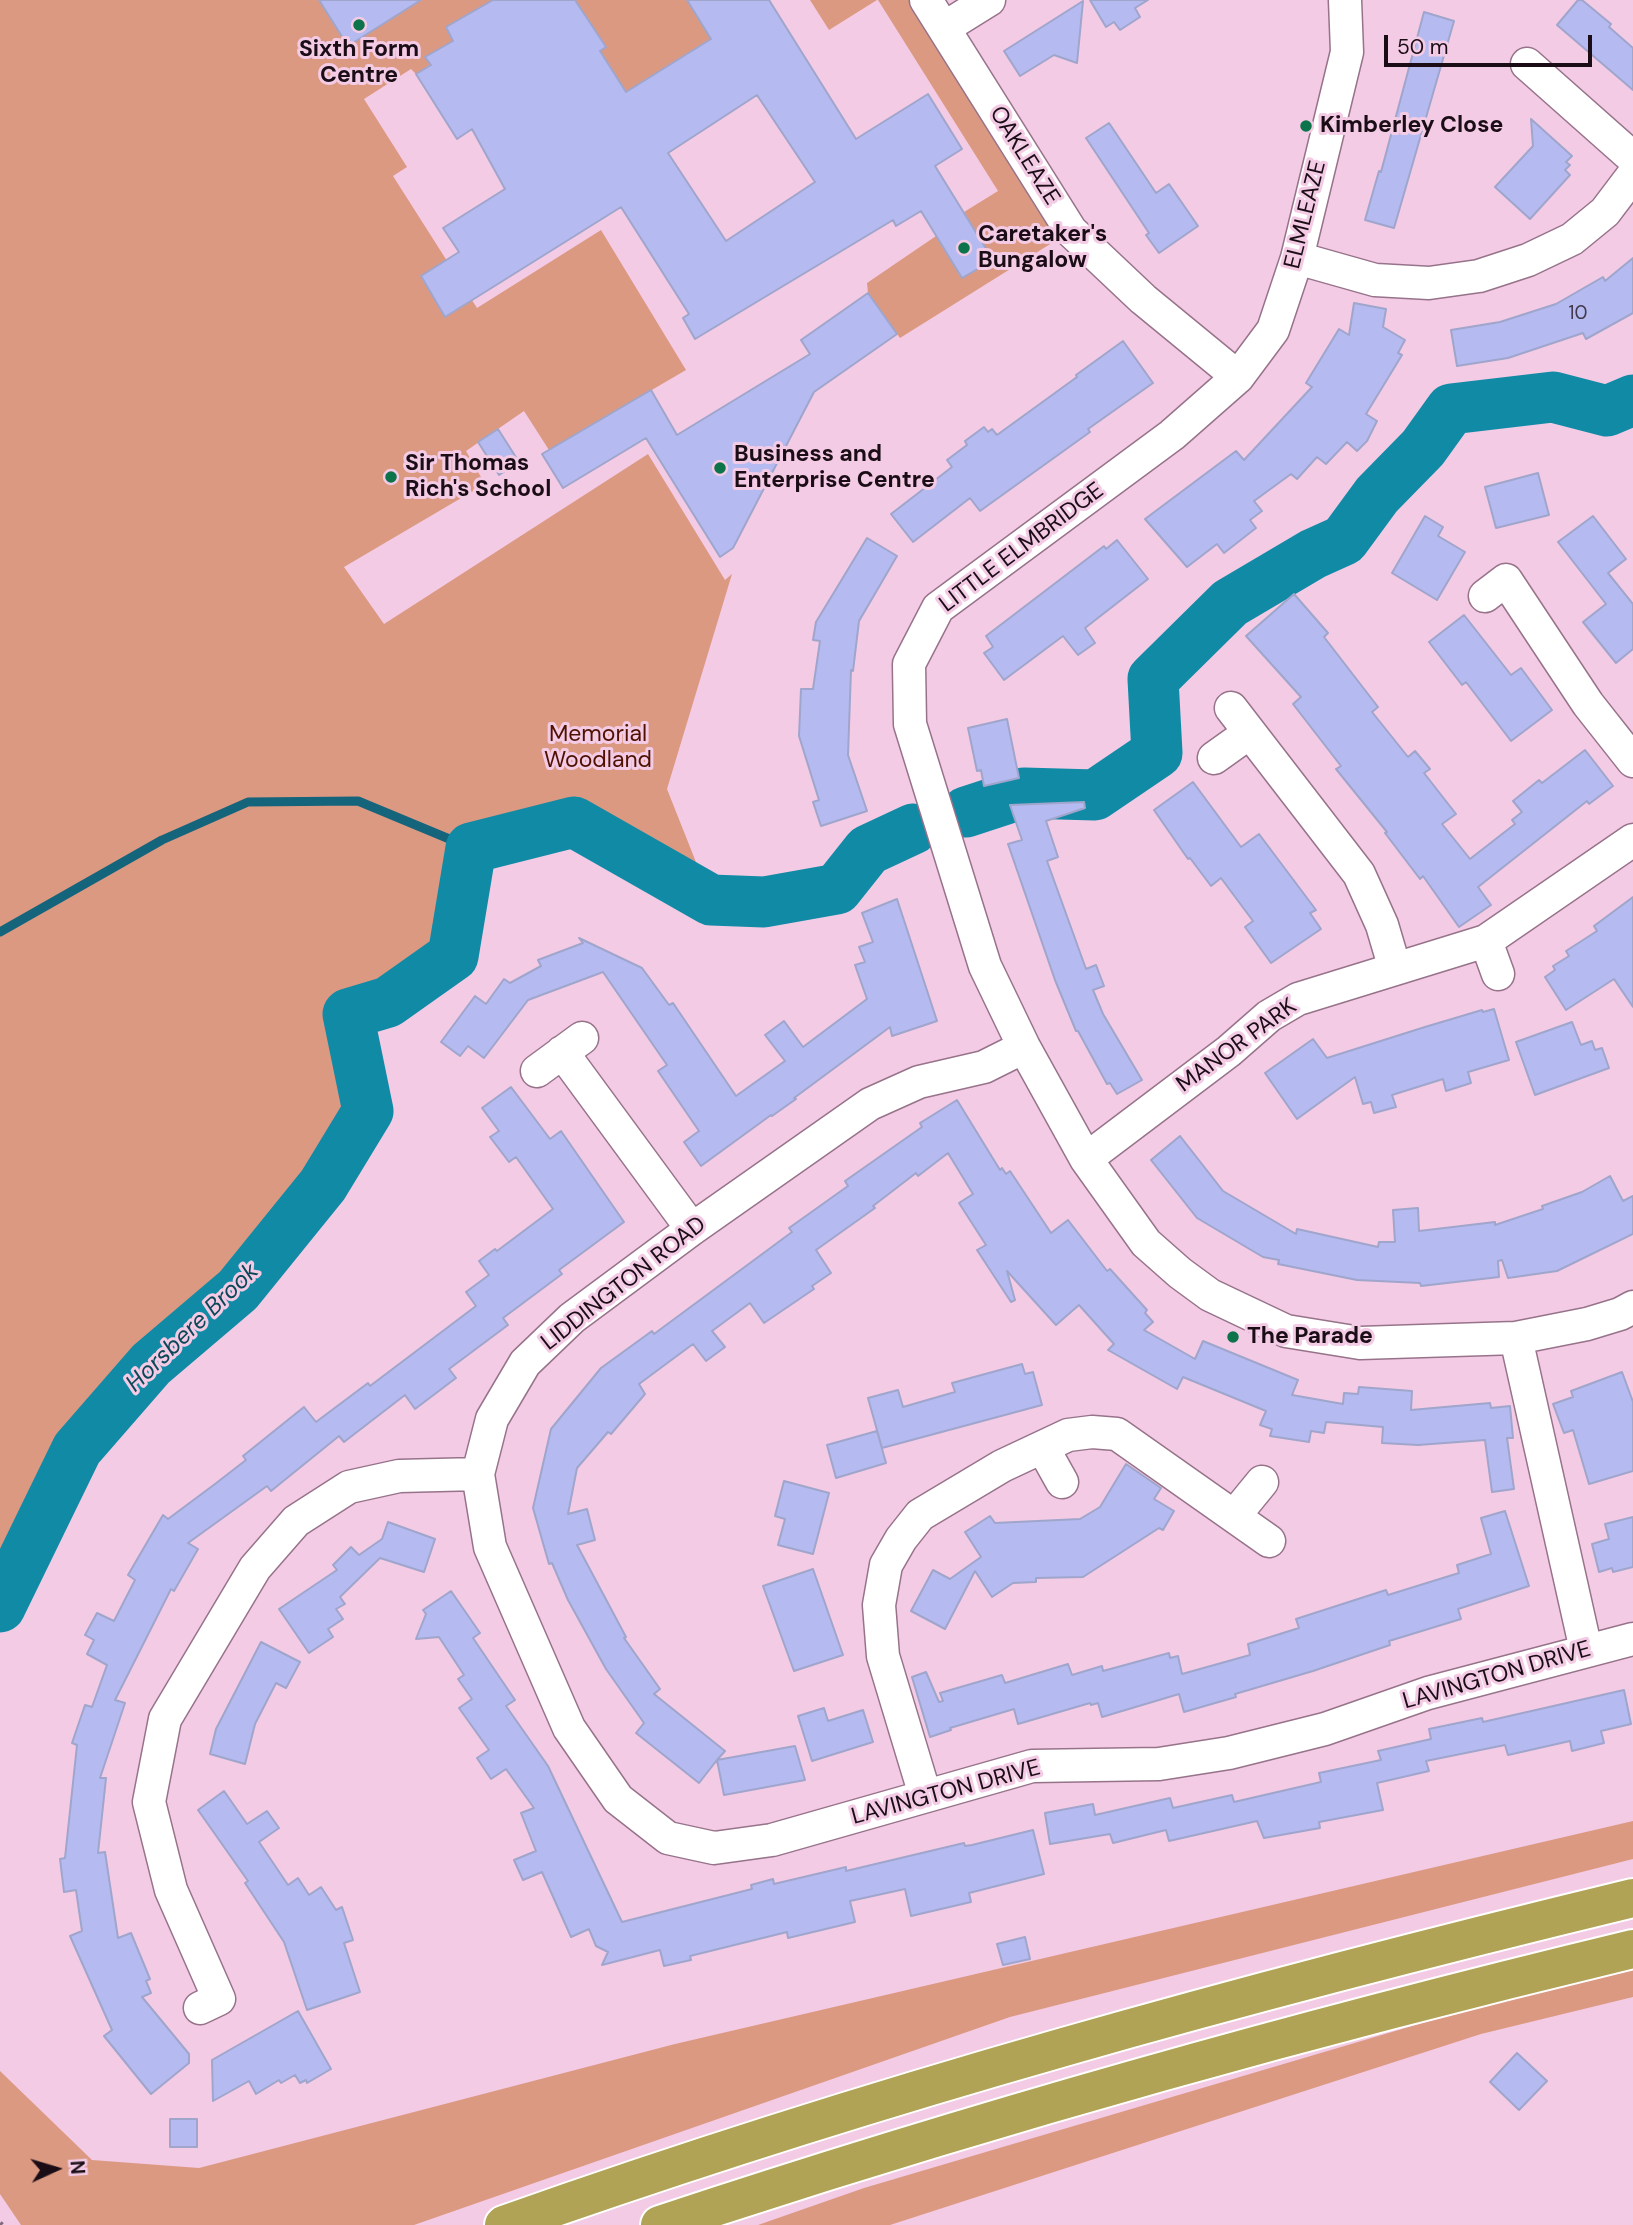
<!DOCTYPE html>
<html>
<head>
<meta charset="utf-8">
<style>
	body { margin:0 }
	#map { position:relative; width:1633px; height:2225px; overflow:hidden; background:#f3cbe5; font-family:"DM Sans",sans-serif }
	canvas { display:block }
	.north { position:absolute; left:21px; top:2134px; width:70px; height:70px; -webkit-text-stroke:5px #f3cbe5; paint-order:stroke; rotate:86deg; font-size:19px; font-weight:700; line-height:28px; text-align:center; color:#1b0d16 }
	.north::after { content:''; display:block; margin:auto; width:24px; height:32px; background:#1b0d16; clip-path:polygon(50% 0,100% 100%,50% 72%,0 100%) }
	.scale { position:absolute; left:1384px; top:35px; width:208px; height:32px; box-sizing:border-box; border:4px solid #1b0d16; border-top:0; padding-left:9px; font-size:21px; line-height:24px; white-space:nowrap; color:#1b0d16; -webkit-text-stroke:5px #f3cbe5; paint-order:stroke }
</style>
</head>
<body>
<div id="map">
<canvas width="1633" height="2225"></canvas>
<div class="north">N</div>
<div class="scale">50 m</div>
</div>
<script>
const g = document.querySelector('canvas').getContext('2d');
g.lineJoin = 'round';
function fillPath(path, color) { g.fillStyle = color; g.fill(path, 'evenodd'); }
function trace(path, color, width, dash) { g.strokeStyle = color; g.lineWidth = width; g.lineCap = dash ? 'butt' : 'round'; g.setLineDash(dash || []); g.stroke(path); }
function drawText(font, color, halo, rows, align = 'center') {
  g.font = font + ' "DM Sans",sans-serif'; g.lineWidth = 6; g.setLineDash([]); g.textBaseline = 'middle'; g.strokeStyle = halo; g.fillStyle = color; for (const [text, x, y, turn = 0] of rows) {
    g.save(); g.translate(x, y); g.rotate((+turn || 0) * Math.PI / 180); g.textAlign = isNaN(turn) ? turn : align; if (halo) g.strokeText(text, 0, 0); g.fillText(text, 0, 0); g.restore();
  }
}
fillPath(new Path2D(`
	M0 0H493L453 41 425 57 431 64 416 74 411 69 364 99 407 167 393 176 477 308 601 230 686 370 549 450 524 411 466 451 485 484 344 567 384 624 648 454 725 580 732 574 667 789 711 900 574 822 472 848 453 956 388 1002 348 1014 368 1111 323 1185 238 1290 151 1364 77 1449 0 1607Z
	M575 0H687L718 34 626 92 600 51 605 47Z
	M810 0H877L829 30Z
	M878 0H926L1071 231 900 338 868 293 867 283 936 236 962 278 992 260 964 212 998 191Z
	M1633 1821V1859L1010 2017 414 2225H21L0 2194V2071L92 2160 199 2168 675 2044Z
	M1633 1970V1997L1481 2034 890 2225H758L864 2188 1473 2008Z`), '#dc9982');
trace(new Path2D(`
	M0 932 162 840 248 802 358 801 471 848`), '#14647b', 9);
trace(new Path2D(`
	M966 812 1024 793 1095 795 1157 753 1153 679 1230 603 1313 554 1344 540 1377 495 1423 448 1451 409 1553 397 1607 411 1633 400
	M0 1607 77 1449 151 1364 238 1290 323 1185 368 1111 348 1014 388 1002 453 956 471 848 574 822 711 900 764 902 837 889 868 850 913 829`), '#118aa6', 51);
const building = new Path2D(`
	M319 0H421L348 46Z
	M493 0H575L606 47 600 51 626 92 711 39 687 0H769L856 139 928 94 962 149 935 166 993 260 962 278 921 211 896 226 893 220 695 339 683 318 689 314 621 207 445 317 421 276 459 252 443 228 505 189 472 129 457 139 416 74 431 65 425 57 453 41 446 27ZM757 95 815 182 726 241 668 153Z
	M1090 0H1148L1135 8 1140 17 1120 30 1114 22 1106 27Z
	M1578 0H1582L1611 24 1609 27 1633 48V90L1557 25Z
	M1083 1 1077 63 1054 55 1020 76 1004 51Z
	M1424 12 1454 21 1394 228 1365 220 1379 171 1381 172Z
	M1531 119 1572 156 1566 162 1570 165 1565 170 1570 175 1530 219 1495 187 1533 146Z
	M1109 123 1156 193 1169 184 1198 226 1159 253 1146 235 1149 233 1086 138Z
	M1633 258V313L1586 339 1583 333 1508 358 1457 366 1451 330 1500 322 1556 304 1603 277 1605 281Z
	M868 293 897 334 814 392 733 548 720 557 646 438 563 488 542 454 651 390 677 435 810 354 801 340Z
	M1354 303 1386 309 1383 327 1405 340 1398 353 1402 355 1366 414 1377 421 1367 441 1357 451 1347 442 1326 464 1317 457 1297 479 1291 474 1254 501 1262 511 1250 520 1256 528 1224 553 1217 544 1187 567 1145 519 1236 451 1244 460 1312 387 1306 383 1339 329 1349 335Z
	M1123 341 1153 383 1088 429 1090 432 980 511 970 498 913 542 891 514 952 467 947 460 967 445 965 441 984 427 988 432 992 429 997 435 1077 377 1076 375Z
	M498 429 519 462 499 475 478 442Z
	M1538 473 1549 515 1496 528 1485 487Z
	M1425 516 1443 527 1438 536 1465 552 1437 600 1392 573Z
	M1593 516 1626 559 1608 573 1633 604V649L1616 663 1583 622 1606 604 1558 542Z
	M867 538 897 556 859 621 853 671 851 670 848 755 867 811 821 826 813 802 819 800 799 736 801 689H813L820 641 813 640 816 622Z
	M1117 540 1148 579 1085 628 1095 643 1078 655 1063 636 1004 680 984 653 993 647 986 636 1104 546 1106 549Z
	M1294 594 1328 633 1324 637 1378 707 1372 712 1408 757 1415 751 1430 769 1424 773 1456 814 1442 824 1470 859 1515 824 1512 820 1522 812 1513 801 1539 780 1542 783 1585 750 1613 786 1589 804 1587 801 1478 887 1491 905 1459 927 1423 876 1420 879 1385 833 1387 832 1336 769 1341 766 1293 704 1301 697 1246 636Z
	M1464 615 1511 675 1521 668 1552 710 1511 741 1466 682 1462 685 1429 642Z
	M1007 719 1019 778 984 786 981 770 977 771 968 728Z
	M1193 782 1241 847 1259 834 1316 910 1310 913 1321 929 1271 963 1245 927 1253 921 1221 878 1211 886 1190 858 1188 859 1154 810Z
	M1084 802 1085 808 1046 821 1058 857 1047 861 1086 969 1096 965 1104 986 1093 990 1103 1014 1142 1080 1117 1094 1110 1083 1107 1084 1078 1031H1076L1055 980 1008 844 1022 840 1010 805Z
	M1633 897V1007L1614 979 1566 1010 1545 977 1555 970 1553 966 1569 956 1566 951 1597 931 1594 926Z
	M897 899 937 1021 892 1036 890 1027 794 1098 796 1099 772 1116 771 1115 701 1166 684 1142 699 1131 658 1071 667 1065 603 972 528 1000 484 1058 468 1046 460 1056 441 1042 475 996 486 1004 504 979 510 983 541 966 538 960 583 943 579 938 642 968 669 1005 673 1003 736 1096 785 1061 765 1035 784 1021 803 1047 867 999 855 965 865 962 859 947 873 942 862 913Z
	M1494 1009 1509 1060 1468 1072 1471 1083 1446 1091 1443 1079 1392 1095 1396 1107 1374 1113 1371 1102 1363 1104 1355 1077 1297 1119 1265 1073 1313 1039 1327 1058 1425 1027 1482 1010 1483 1012Z
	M1572 1022 1581 1045 1592 1041 1595 1050 1602 1048 1609 1068 1535 1095 1516 1042Z
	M511 1087 550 1139 561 1131 624 1222 559 1270 562 1274 503 1318 508 1325 449 1369 456 1378 415 1409 405 1395 344 1442 339 1436 271 1491 267 1486 188 1543 198 1549 174 1591 171 1589 115 1700 125 1703 100 1778H106L98 1853 105 1852 118 1938 131 1933 150 1979 146 1981 151 1993 142 1997 189 2054V2063L151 2094 104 2036 112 2030 70 1936 82 1931 76 1890 64 1892 60 1859 65 1858 77 1745 72 1743 85 1705 92 1707 107 1665 87 1654 94 1640 85 1635 97 1613 114 1621 135 1580 128 1575 163 1515 168 1519 215 1484 246 1460 243 1456 304 1407 316 1422 368 1383 370 1386 476 1306 466 1292 489 1275 479 1261 495 1249 497 1251 553 1209 516 1157 509 1162 490 1137 499 1131 482 1108Z
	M957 1100 1000 1170 1002 1168 1006 1174 1010 1171 1051 1233 1068 1220 1107 1271 1110 1269 1147 1310 1145 1313 1153 1322 1144 1330 1195 1359 1203 1341 1298 1380 1292 1395 1343 1404 1344 1393 1358 1394 1359 1387 1412 1391 1411 1410 1490 1403 1491 1408 1510 1406 1513 1438H1507L1514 1489 1492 1492 1485 1440 1418 1445 1382 1443 1383 1427 1326 1422 1324 1433 1311 1431 1309 1442 1270 1436 1272 1429 1260 1425 1266 1411 1183 1377 1177 1389 1108 1350 1114 1344 1079 1305 1056 1325 1007 1271 1015 1300 1011 1302 977 1250 986 1245 959 1203 973 1194 948 1153 918 1176 916 1173 873 1206 875 1208 816 1250 831 1273 812 1286 814 1289 764 1323 750 1303 712 1331 725 1347 706 1361 693 1344 639 1384 645 1394 611 1434 608 1432 577 1468 568 1514 587 1509 595 1540 577 1545 626 1637 624 1638 660 1689 654 1694 725 1751 717 1760 795 1746 805 1780 724 1795 717 1760 699 1783 636 1733 644 1723 606 1669 568 1600 552 1563 549 1564 533 1508 551 1429 601 1368 652 1331 654 1334 792 1232 789 1228 848 1186 845 1181 922 1127 920 1123Z
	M1180 1136 1223 1191 1296 1234 1297 1229 1378 1247 1379 1242H1395L1393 1210 1418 1208 1419 1231 1495 1222V1225L1543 1209 1542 1206 1582 1192 1610 1176 1623 1201 1633 1196V1234L1557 1271 1508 1278 1502 1260 1498 1261 1499 1277 1421 1286 1420 1283 1357 1280 1278 1264 1279 1260 1263 1257 1197 1218 1151 1160Z
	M1022 1364 1025 1374 1033 1372 1042 1405 882 1448 868 1398 898 1390 903 1407 955 1392 952 1383Z
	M1622 1372 1633 1402V1471L1589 1484 1573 1430 1564 1433 1553 1404 1573 1397 1571 1391Z
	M877 1431 886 1463 836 1478 827 1445Z
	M1126 1464 1161 1488 1154 1499 1174 1511 1163 1530 1159 1528 1083 1577 1036 1578V1582L1013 1583 992 1597 975 1571 945 1629 911 1611 933 1570 950 1579 981 1557 965 1532 990 1516 995 1523 1080 1519 1100 1507Z
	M784 1481 829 1493 813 1554 778 1545 785 1519 775 1516Z
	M1505 1511 1529 1586 1458 1609 1461 1619 1389 1641 1390 1645 1313 1671 1235 1694 1236 1697 1184 1712 1179 1694 1102 1717 1098 1703 1091 1705 1090 1703 1018 1724 1014 1709 950 1728 951 1730 930 1737 912 1677 926 1672 939 1702 943 1701 940 1693 1002 1675 1005 1683 1068 1664 1072 1675 1102 1666 1103 1671 1169 1653 1170 1658 1178 1656 1182 1674 1250 1655 1248 1644 1299 1628 1296 1619 1386 1590 1388 1595 1459 1573 1457 1565 1491 1554 1481 1518Z
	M1633 1517V1567L1613 1572 1612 1568 1599 1572 1592 1544 1609 1539 1605 1524Z
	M388 1522 435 1539 424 1572 380 1558 340 1597 345 1604 336 1609 343 1619 328 1629 333 1637 309 1653 279 1609 337 1570 333 1565 351 1547 359 1555 382 1539Z
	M813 1569 843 1655 794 1671 763 1586Z
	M451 1591 480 1633 473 1638 515 1700 506 1706 548 1766 622 1922 752 1889 751 1885 773 1879 774 1884 846 1867V1871L964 1843 965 1846 972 1845 1033 1830 1044 1874 969 1893 971 1902 911 1916 905 1889 850 1901 855 1922 788 1938 787 1932 690 1956 691 1960 664 1966 660 1950 602 1965 608 1952 596 1946 589 1929 571 1937 542 1872 523 1880 514 1860 536 1851 521 1813 534 1808 506 1769 491 1779 477 1758 489 1750 459 1708 472 1699 458 1679 464 1675 439 1637 416 1639 426 1614 423 1610Z
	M261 1642 300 1662 286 1688 276 1683 255 1724 245 1764 210 1754 216 1729Z
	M1624 1690 1631 1724 1601 1731 1604 1743 1572 1751 1570 1741 1508 1755 1505 1745 1426 1761 1429 1771 1377 1783 1383 1810 1319 1822 1320 1828 1264 1838 1257 1821 1169 1841 1166 1830 1113 1843 1110 1834 1050 1844 1045 1813 1093 1804 1095 1815 1170 1798 1173 1808 1232 1795 1234 1802 1321 1782 1319 1773 1381 1760 1378 1751 1431 1739 1429 1729 1482 1718 1483 1722Z
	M824 1708 828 1721 863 1710 873 1742 812 1761 798 1716Z
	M224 1791 247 1824 267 1811 279 1828 259 1842 288 1885 298 1878 309 1895 321 1887 336 1910 342 1907 353 1940 344 1943 360 1992 307 2010 284 1942 245 1883 248 1881 198 1810Z
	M1025 1937 1030 1959 1003 1965 997 1944Z
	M298 2011 331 2069 307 2083 306 2080 300 2083 295 2075 281 2083 279 2080 256 2094 249 2081 213 2101 212 2060Z
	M1517 2053 1547 2081 1519 2110 1490 2082Z
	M170 2119H197V2147H170Z`);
fillPath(building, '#b5bbf1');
trace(building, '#a0a5cc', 2);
const minor = new Path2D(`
	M926 0 1071 231 1143 299 1238 377
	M1345 0 1347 52 1297 258 1273 330 1238 377 1172 435 938 608 909 664 910 724 985 966 1024 1047 1086 1159 1146 1243 1180 1273 1210 1295 1286 1331 1360 1343 1516 1338 1587 1324 1620 1314 1633 1307
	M944 28 989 0
	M1527 64 1633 158
	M1297 258 1375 280 1429 283 1479 276 1528 260 1572 239 1605 212 1633 175
	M1485 596 1506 580 1588 704 1633 761
	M1231 708 1359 874 1382 925 1395 969
	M1214 758 1249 733
	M1486 941 1498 974
	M562 1052 692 1229
	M537 1071 582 1038
	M1086 1159 1229 1051 1269 1016 1298 999 1486 941 1633 840
	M1516 1338 1586 1650
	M1043 1448 1062 1482
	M478 1474 490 1547 569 1728 618 1799 668 1838 714 1848 772 1840 1032 1766 1159 1764 1229 1753 1325 1729 1428 1693 1633 1639
	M1235 1515 1262 1482
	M925 1795 883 1656 879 1605 886 1565 901 1539 920 1515 1002 1466 1068 1435 1092 1432 1117 1434 1269 1541
	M200 2008 219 1999 171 1890 149 1802 165 1719 255 1568 296 1521 349 1487 399 1476 478 1474 492 1419 525 1363 572 1318 692 1229 870 1104 919 1082 984 1067 1024 1047`);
const highway = new Path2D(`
	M504 2225C873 2094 1253 1990 1633 1898
	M660 2225C980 2119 1305 2028 1633 1949`);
trace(minor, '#97738a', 35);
trace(highway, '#fff', 42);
trace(minor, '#fff', 32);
trace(highway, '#b1a355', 38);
trace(new Path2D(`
	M0 2223 2 2225`), '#84697b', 5, [3.5, 7]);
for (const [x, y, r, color] of [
	[359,25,7,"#0d734a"],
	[1306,126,7,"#0d734a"],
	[964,248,7,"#0d734a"],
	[720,468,7,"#0d734a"],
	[391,477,7,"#0d734a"],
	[1233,1337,7,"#0d734a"]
]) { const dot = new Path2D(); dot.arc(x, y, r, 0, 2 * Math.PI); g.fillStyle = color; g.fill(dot); trace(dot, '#f3cbe5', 2.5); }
drawText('19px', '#42384d', null, [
	["10",1578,314]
]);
drawText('bold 23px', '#1b0d16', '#f3cbe5', [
	["Sixth Form",359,50,"center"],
	["Centre",359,76,"center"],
	["Kimberley Close",1320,126],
	["Caretaker's",978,235],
	["Bungalow",978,261],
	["Business and",734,455],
	["Enterprise Centre",734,481],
	["Sir Thomas",405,464],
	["Rich's School",405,490],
	["The Parade",1247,1337]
], 'left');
drawText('23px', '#1b0d16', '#f3cbe5', [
	["OAKLEAZE",1024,156,58],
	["ELMLEAZE",1306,215,-76],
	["LITTLE ELMBRIDGE",1022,548,-37],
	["MANOR PARK",1237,1046,-36],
	["LIDDINGTON ROAD",624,1284,-38],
	["LAVINGTON DRIVE",1497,1676,-16],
	["LAVINGTON DRIVE",946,1793,-15]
]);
drawText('23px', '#4e1100', '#f3cbe5', [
	["Memorial",598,735],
	["Woodland",598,761]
]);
drawText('italic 24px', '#0a4858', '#f3cbe5', [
	["Horsbere Brook",193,1328,-44]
]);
</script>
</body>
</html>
